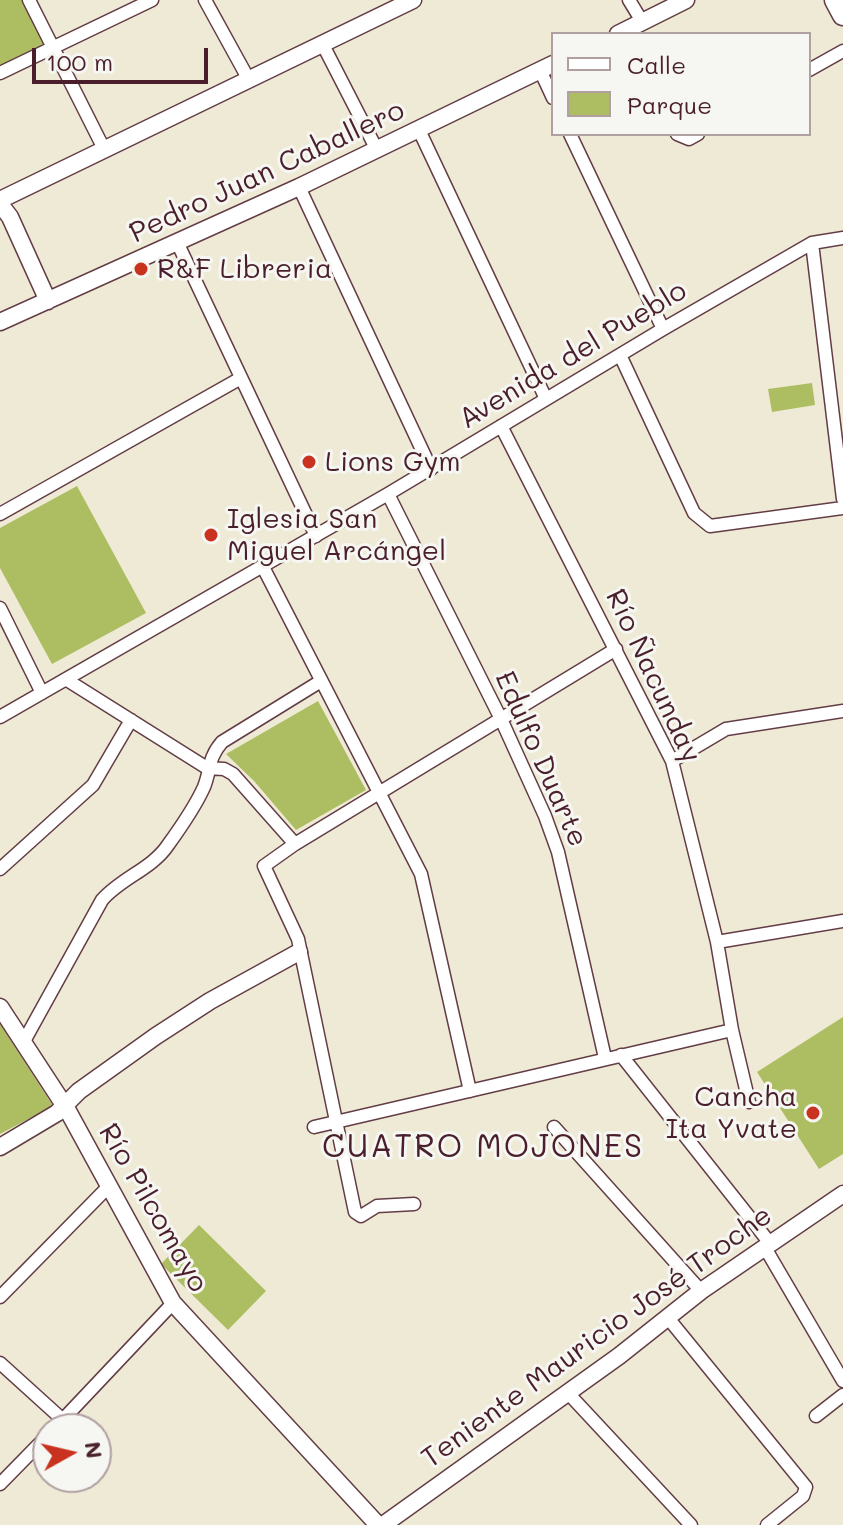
<!DOCTYPE html>
<html>
<head>
<meta charset="utf-8">
<style>
	body { margin:0 }
	#map { position:relative; width:843px; height:1525px; overflow:hidden; background:#efead6; font-family:Mali,sans-serif }
	canvas { display:block }
	.legend { position:absolute; left:551px; top:32px; width:260px; height:104px; box-sizing:border-box; background:#f6f6f2; border:2px solid #b1a0a2; margin:0; padding:10px 14px; list-style:none; font-size:24px; color:#4a1f2b }
	.legend li { display:flex; align-items:center; gap:16px; height:40px }
	.legend b { width:40px; border:2px solid #b1a0a2 }
	.north { position:absolute; left:32px; top:1413px; width:80px; height:80px; box-sizing:border-box; background:#f6f6f2; border:2px solid #b1a0a2; border-radius:50%; rotate:82deg; font-size:22px; font-weight:700; line-height:32px; text-align:center; color:#4a1f2b }
	.north::after { content:''; display:block; margin:auto; width:28px; height:36px; background:#c8321e; clip-path:polygon(50% 0,100% 100%,50% 72%,0 100%) }
	.scale { position:absolute; left:32px; top:48px; width:176px; height:36px; box-sizing:border-box; border:4px solid #4a1f2b; border-top:0; padding-left:10px; font-size:24px; line-height:28px; white-space:nowrap; color:#4a1f2b; -webkit-text-stroke:6px #f6f6f2; paint-order:stroke }
</style>
</head>
<body>
<div id="map">
<canvas width="843" height="1525"></canvas>
<ul class="legend">
<li><b style="height:10px;background:#fff"></b>Calle</li>
<li><b style="height:22px;background:#adbe62"></b>Parque</li>
</ul>
<div class="north">N</div>
<div class="scale">100 m</div>
</div>
<script>
const g = document.querySelector('canvas').getContext('2d');
g.lineJoin = 'round';
function fillPath(path, color) { g.fillStyle = color; g.fill(path, 'evenodd'); }
function trace(path, color, width, dash) { g.strokeStyle = color; g.lineWidth = width; g.lineCap = dash ? 'butt' : 'round'; g.setLineDash(dash || []); g.stroke(path); }
function drawText(font, color, halo, rows, align = 'center') {
  g.font = font + ' Mali,sans-serif'; g.lineWidth = 6; g.setLineDash([]); g.textBaseline = 'middle'; g.strokeStyle = halo; g.fillStyle = color; for (const [text, x, y, turn = 0] of rows) {
    g.save(); g.translate(x, y); g.rotate((+turn || 0) * Math.PI / 180); g.textAlign = isNaN(turn) ? turn : align; if (halo) g.strokeText(text, 0, 0); g.fillText(text, 0, 0); g.restore();
  }
}
fillPath(new Path2D(`
	M0 0H24L46 43 0 66Z
	M812 383 815 405 772 412 768 389Z
	M77 486 146 613 52 664 0 568V528Z
	M318 701 366 790 296 830 254 781 226 754Z
	M843 1017V1154L819 1169 757 1072Z
	M0 1024 53 1106 0 1134Z
	M199 1225 266 1291 228 1330 161 1264Z`), '#adbe62');
const minor = new Path2D(`
	M29 0 105 151
	M205 0 249 80
	M629 0 643 23
	M322 43 377 150
	M540 70 553 98
	M809 70 843 51
	M0 73 152 0
	M419 130 546 399
	M570 134 663 329
	M677 134 689 139 698 134
	M299 187 431 469
	M177 242 316 536
	M812 243 843 499
	M620 355 694 513 710 526 843 508
	M501 426 672 761 717 942 732 1030 749 1102
	M388 494 501 719 545 816 558 852 605 1058
	M0 514 241 378
	M263 567 421 874 470 1091
	M0 608 42 693
	M67 680 207 768 224 769 233 774 295 844
	M0 717 388 494 663 329 812 243 843 238
	M672 761 726 729 843 711
	M0 869 93 785 131 720
	M717 942 843 921
	M23 1043 102 900C121 878 152 869 168 845 181 827 195 807 204 787 211 769 208 758 222 742L321 681
	M621 1055 769 1242
	M314 1127 732 1030
	M554 1127 701 1291
	M414 1204 377 1206 361 1216 355 1212 298 939 264 866 295 844 616 649
	M764 1246 843 1381
	M0 1297 110 1185
	M668 1318 806 1487 803 1496 767 1525
	M0 1363 63 1420
	M567 1392 691 1525
	M816 1416 843 1395
	M54 1429 173 1303
	M0 1484 48 1435`);
const tertiary = new Path2D(`
	M618 34 686 0
	M0 200 413 0
	M0 204 10 217 48 301
	M0 322 299 187 553 64
	M0 1007 68 1111 173 1303 378 1525
	M0 1147 57 1113 79 1091 156 1036 210 1001 299 952
	M383 1525 619 1356 701 1291 843 1194`);
const primary = new Path2D(`
	M835 0 843 15`);
trace(minor, '#633d45', 15);
trace(tertiary, '#633d45', 19);
trace(primary, '#633d45', 23);
trace(minor, '#fff', 12);
trace(tertiary, '#fff', 16);
trace(primary, '#fff', 20);
for (const [x, y, r, color] of [
	[141,269,8,"#c8321e"],
	[309,462,8,"#c8321e"],
	[211,535,8,"#c8321e"],
	[813,1113,8,"#c8321e"]
]) { const dot = new Path2D(); dot.arc(x, y, r, 0, 2 * Math.PI); g.fillStyle = color; g.fill(dot); trace(dot, '#f6f6f2', 3); }
drawText('28px', '#4a1f2b', '#f6f6f2', [
	["Pedro Juan Caballero",267,172,-25],
	["Avenida del Pueblo",573,355,-31],
	["Río Ñacunday",653,676,65],
	["Edulfo Duarte",541,759,66],
	["Río Pilcomayo",153,1208,60],
	["Teniente Mauricio José Troche",597,1337,-36]
]);
drawText('28px', '#4a1f2b', '#f6f6f2', [
	["R&F Libreria",157,269],
	["Lions Gym",325,462],
	["Iglesia San",227,519],
	["Miguel Arcángel",227,551],
	["Cancha",797,1097,"right"],
	["Ita Yvate",797,1129,"right"]
], 'left');
g.letterSpacing = '2px';
drawText('32px', '#4a1f2b', '#f6f6f2', [
	["CUATRO MOJONES",483,1147]
]);
g.letterSpacing = '0px';
</script>
</body>
</html>
